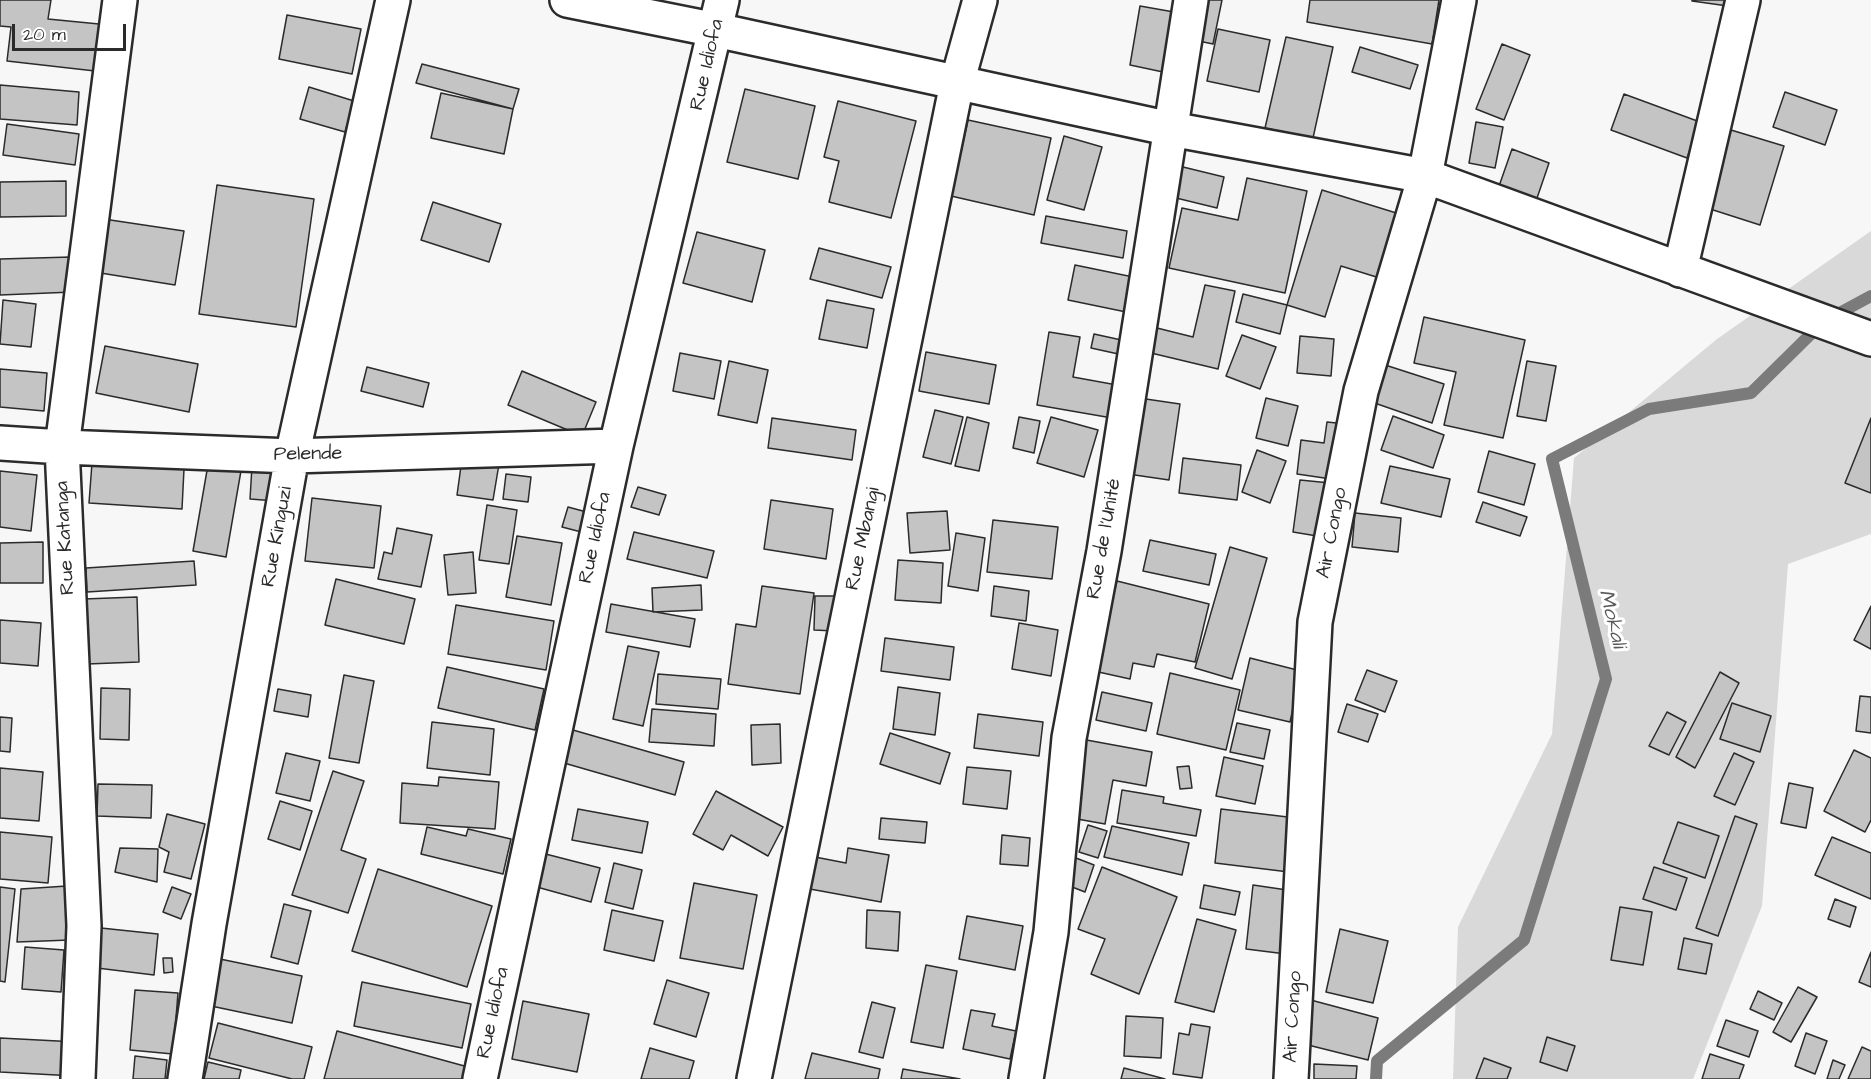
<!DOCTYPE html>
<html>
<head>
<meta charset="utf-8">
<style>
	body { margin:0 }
	#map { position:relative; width:1871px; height:1079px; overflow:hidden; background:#f7f7f7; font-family:"Architects Daughter",sans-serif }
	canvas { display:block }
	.scale { position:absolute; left:12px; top:24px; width:114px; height:27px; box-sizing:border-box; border:3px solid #2b2b2b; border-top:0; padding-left:8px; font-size:18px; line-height:21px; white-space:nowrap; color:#2b2b2b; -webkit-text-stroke:4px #fff; paint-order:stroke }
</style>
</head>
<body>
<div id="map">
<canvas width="1871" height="1079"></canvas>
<div class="scale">20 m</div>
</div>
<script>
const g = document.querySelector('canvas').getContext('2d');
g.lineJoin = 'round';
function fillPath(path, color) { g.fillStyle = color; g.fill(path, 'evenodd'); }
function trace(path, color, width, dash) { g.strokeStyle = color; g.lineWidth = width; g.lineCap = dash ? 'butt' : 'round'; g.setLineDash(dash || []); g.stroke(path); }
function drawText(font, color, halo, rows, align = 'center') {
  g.font = font + ' "Architects Daughter",sans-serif'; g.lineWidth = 6; g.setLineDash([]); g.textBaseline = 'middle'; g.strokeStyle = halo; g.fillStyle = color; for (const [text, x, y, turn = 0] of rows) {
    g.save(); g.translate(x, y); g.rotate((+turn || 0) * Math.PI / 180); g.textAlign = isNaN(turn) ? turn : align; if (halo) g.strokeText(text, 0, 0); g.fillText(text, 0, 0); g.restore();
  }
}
fillPath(new Path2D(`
	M1871 231V534L1788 564 1762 906 1693 1079H1453L1458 927 1552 734 1574 458 1717 339Z`), '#d9d9d9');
trace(new Path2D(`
	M1376 1079 1377 1061 1524 940 1606 679 1552 459 1649 409 1751 393 1823 322 1871 296`), '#7b7b7b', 12);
const building = new Path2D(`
	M0 0H51L48 19 99 24 95 71 7 61 11 27 0 26Z
	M1196 0H1222L1213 44 1189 39Z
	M1310 0H1439L1432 44 1307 22Z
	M1692 0H1736L1735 7 1692 1Z
	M1140 6 1174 12 1163 72 1130 65Z
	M287 15 361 29 352 74 279 59Z
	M1218 29 1270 40 1259 92 1207 81Z
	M1286 37 1333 47 1313 138 1265 128Z
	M1502 44 1530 55 1504 120 1476 109Z
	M1360 47 1418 65 1410 89 1352 72Z
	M422 64 519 89 513 109 416 83Z
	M0 85 79 92 77 125 0 119Z
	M309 87 354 101 345 132 300 119Z
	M745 89 815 106 798 179 727 162Z
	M1785 92 1837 110 1825 145 1773 127Z
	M441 93 513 109 504 154 431 138Z
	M1624 94 1700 122 1687 158 1611 130Z
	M838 101 916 121 891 218 829 202 839 161 824 157Z
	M968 120 1051 138 1034 215 951 196Z
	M1476 122 1503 127 1495 168 1469 163Z
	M7 124 79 134 75 165 3 155Z
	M1731 130 1784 146 1760 225 1707 208Z
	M1064 136 1102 147 1084 210 1047 200Z
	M1512 149 1549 163 1536 201 1498 189Z
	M1179 166 1224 177 1217 208 1172 197Z
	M1247 178 1307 191 1285 293 1169 268 1182 208 1238 220Z
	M66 181V216L0 217V182Z
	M217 185 314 199 296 327 199 314Z
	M1322 190 1406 216 1386 280 1341 266 1325 317 1287 305Z
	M433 202 501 224 489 262 421 240Z
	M1046 216 1127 231 1123 258 1041 243Z
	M97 218 184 231 175 285 88 271Z
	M697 232 765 250 752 302 683 283Z
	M819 248 891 267 882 298 810 279Z
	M71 257 73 292 0 295V259Z
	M1075 265 1138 278 1131 313 1068 300Z
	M1205 285 1235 291 1218 369 1151 353 1157 328 1193 337Z
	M1243 294 1287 305 1280 334 1236 322Z
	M3 300 36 304 31 347 0 344Z
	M827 300 874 309 867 348 819 339Z
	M1424 317 1525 340 1503 438 1444 425 1456 372 1414 363Z
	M1049 332 1080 337 1073 377 1117 385 1112 418 1037 405Z
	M1094 334 1126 341 1123 355 1091 348Z
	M1242 335 1276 347 1260 389 1226 376Z
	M1300 336 1334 339 1331 376 1297 373Z
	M105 346 198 364 189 412 96 393Z
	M926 352 996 365 989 404 919 391Z
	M680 353 721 361 714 399 673 391Z
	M729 361 768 370 757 423 718 415Z
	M1527 361 1556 366 1546 421 1517 416Z
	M1379 363 1444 384 1432 423 1366 400Z
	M367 367 429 383 423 407 361 391Z
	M0 369 47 373 44 411 0 407Z
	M522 371 596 402 582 436 508 405Z
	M1139 398 1180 404 1169 480 1128 474Z
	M1266 398 1298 406 1288 446 1256 438Z
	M935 410 963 417 951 464 923 457Z
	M1393 416 1444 435 1433 468 1381 450Z
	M967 417 989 423 979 471 955 466Z
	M1019 417 1040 421 1034 453 1013 448Z
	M1051 417 1098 430 1084 477 1037 463Z
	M772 418 856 430 852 460 768 448Z
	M1871 418V493L1845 483Z
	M1327 422 1346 424 1338 480 1297 474 1301 440 1324 443Z
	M1257 450 1286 461 1270 503 1242 492Z
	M1489 451 1535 464 1524 505 1478 492Z
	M1183 458 1241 465 1237 500 1179 493Z
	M209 459 242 465 226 557 193 551Z
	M462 459 499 464 493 500 457 495Z
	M92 463 184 469 182 509 89 503Z
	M252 466 278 469 276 501 250 499Z
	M1390 466 1450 479 1441 517 1381 503Z
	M0 471 37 475 31 531 0 527Z
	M506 474 531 477 528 502 503 499Z
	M1300 480 1330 483 1323 537 1293 532Z
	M638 487 666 495 659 515 631 507Z
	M312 498 381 506 374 568 305 561Z
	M771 500 833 509 826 559 764 549Z
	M1483 502 1527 517 1520 536 1476 522Z
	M487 505 517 510 509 564 479 560Z
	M568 507 594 514 589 534 562 527Z
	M947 511 950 550 910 553 907 513Z
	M1355 513 1401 518 1398 552 1352 547Z
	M993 520 1058 527 1052 579 987 572Z
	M397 528 432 535 421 587 378 579 384 552 392 554Z
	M634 532 714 551 707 578 627 559Z
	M956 533 985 538 978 591 948 586Z
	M517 536 562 543 551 605 506 597Z
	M1150 540 1216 554 1209 585 1143 571Z
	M43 542V583H0V543Z
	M1230 547 1267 558 1232 679 1195 668Z
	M473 552 476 593 448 595 444 555Z
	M898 560 943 563 941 603 895 600Z
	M194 561 196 585 87 592 86 568Z
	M336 579 415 599 404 644 325 625Z
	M1117 581 1209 604 1195 662 1157 654 1154 667 1133 663 1130 679 1094 671Z
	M701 585 702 610 653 612 652 588Z
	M762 586 814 593 800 694 728 684 736 624 756 627Z
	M994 586 1029 591 1026 621 991 616Z
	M815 596H835V631L814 630Z
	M137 597 139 662 87 664 84 599Z
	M611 604 695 619 690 647 606 632Z
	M456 605 554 621 546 670 448 654Z
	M1871 606V649L1854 640Z
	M0 620 41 623 38 666 0 663Z
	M1019 623 1058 630 1051 676 1012 669Z
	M885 638 954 647 950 680 881 671Z
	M628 646 659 652 643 726 613 719Z
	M1250 658 1301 671 1290 722 1238 710Z
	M447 667 544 689 535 730 438 708Z
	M1367 670 1397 681 1385 712 1355 700Z
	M1720 672 1739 683 1695 768 1676 757Z
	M1170 673 1240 690 1226 750 1157 734Z
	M658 674 721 679 718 709 656 704Z
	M344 675 374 681 359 763 329 758Z
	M898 687 940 693 935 735 893 729Z
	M101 688 130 689 129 740 100 739Z
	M278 689 311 695 308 717 274 711Z
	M1102 692 1152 703 1146 731 1096 720Z
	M1860 696 1871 697V733L1856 731Z
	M1732 703 1771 716 1760 752 1720 739Z
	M1347 704 1378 714 1368 742 1338 732Z
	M652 709 716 714 714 746 649 742Z
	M1667 712 1686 722 1669 755 1649 746Z
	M978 714 1043 722 1039 756 974 748Z
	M0 717 12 718 10 752 0 751Z
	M432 722 494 729 490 775 427 768Z
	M1237 723 1270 730 1264 759 1230 752Z
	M780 724 781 763 752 765 751 725Z
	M573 730 684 762 675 795 564 763Z
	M890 733 950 753 940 784 880 764Z
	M1081 739 1152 752 1146 786 1113 780 1105 824 1066 817Z
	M1854 750 1871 758V820L1865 832 1824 811Z
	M286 753 320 761 310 801 276 793Z
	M1734 753 1754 762 1735 805 1714 796Z
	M1224 757 1263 766 1255 804 1216 796Z
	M1189 766 1192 788 1180 789 1177 767Z
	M967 767 1011 771 1007 809 963 804Z
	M0 768 43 772 39 821 0 818Z
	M333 771 364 781 341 850 366 859 348 913 292 895Z
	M439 777 499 782 495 829 400 823 402 783 438 786Z
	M1789 783 1813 788 1806 828 1781 823Z
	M98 784 152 785 151 818 97 816Z
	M1122 790 1164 797 1163 803 1201 810 1196 836 1117 823Z
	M716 791 783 827 768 856 731 835 723 850 693 834Z
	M280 801 312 811 300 850 268 839Z
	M578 809 648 822 642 853 572 840Z
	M1221 809 1296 818 1289 872 1215 863Z
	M167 814 205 824 191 879 164 872 169 852 159 847Z
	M1735 816 1757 824 1718 936 1696 928Z
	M881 818 927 822 925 843 879 839Z
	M1678 822 1719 836 1705 878 1663 863Z
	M1088 825 1107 831 1098 858 1079 852Z
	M1112 826 1189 843 1182 875 1104 857Z
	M427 827 466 836 468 829 511 839 503 874 421 854Z
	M0 832 52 837 48 883 0 879Z
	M1002 835 1030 838 1028 866 1000 864Z
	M1832 837 1871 853V899L1815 875Z
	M120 848 158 849 157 882 115 872Z
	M848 848 889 855 881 902 810 889 815 857 846 863Z
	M534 851 600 868 591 902 526 884Z
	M1076 858 1094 865 1085 892 1067 885Z
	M614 863 642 870 633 909 605 902Z
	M1102 867 1177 897 1139 994 1091 974 1105 939 1078 929Z
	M1654 867 1687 878 1676 910 1643 899Z
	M378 869 492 906 467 987 352 951Z
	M694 883 757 895 743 969 680 958Z
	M1204 885 1240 892 1235 915 1200 908Z
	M1253 885 1294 891 1286 954 1246 949Z
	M67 886 70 940 17 942 21 889Z
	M0 887 15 889 5 982 0 981Z
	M172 887 191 894 181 919 163 912Z
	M1835 899 1856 907 1850 927 1828 919Z
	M284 904 311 911 298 964 271 957Z
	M1620 907 1652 912 1643 965 1611 960Z
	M612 910 663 921 654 961 604 950Z
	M867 910 900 912 898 951 866 948Z
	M967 916 1023 926 1015 970 959 959Z
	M1197 919 1236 930 1214 1012 1175 1002Z
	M101 928 158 934 154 975 97 968Z
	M1340 929 1388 941 1373 1003 1326 992Z
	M1684 938 1712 944 1706 974 1678 969Z
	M25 947 64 950 61 992 22 989Z
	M1871 952V987L1859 982Z
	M163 958H172L173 972 164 973Z
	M220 959 302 976 292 1023 211 1006Z
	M926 965 957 971 943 1048 911 1042Z
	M667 980 709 993 696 1037 654 1024Z
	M362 982 471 1004 462 1048 354 1026Z
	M1798 987 1817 997 1791 1042 1773 1032Z
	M135 990 178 993 173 1054 130 1050Z
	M1758 991 1782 1003 1774 1020 1750 1009Z
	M1307 999 1378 1018 1368 1060 1296 1042Z
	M523 1001 589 1014 577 1072 512 1059Z
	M872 1002 895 1008 883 1058 859 1052Z
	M971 1010 995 1014 992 1026 1016 1031 1010 1059 963 1049Z
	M1126 1016 1163 1018 1161 1058 1124 1056Z
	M1726 1020 1758 1031 1749 1057 1717 1046Z
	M218 1023 312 1047 304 1079H292L209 1058Z
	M1191 1024 1210 1027 1202 1078 1173 1074 1179 1033 1189 1035Z
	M337 1031 468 1067 465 1079H324Z
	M1806 1033 1827 1041 1815 1074 1795 1066Z
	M1547 1037 1575 1046 1567 1071 1540 1062Z
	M0 1038 77 1042 75 1076 0 1072Z
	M1862 1047 1871 1051V1079H1848Z
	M650 1048 694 1061 689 1079H641Z
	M812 1053 880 1069 878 1079H805Z
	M1710 1054 1744 1065 1739 1079H1702Z
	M135 1056 167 1060 165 1079H133Z
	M1484 1058 1511 1068 1507 1079H1476Z
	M1833 1060 1845 1065 1839 1079H1827Z
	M208 1062 241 1070 239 1079H204Z
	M1314 1064 1357 1066 1356 1079H1314Z
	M1124 1068 1165 1079H1121Z
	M903 1069 960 1079H901Z`);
fillPath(building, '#c4c4c4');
trace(building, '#2b2b2b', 1.5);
const minor = new Path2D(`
	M567 0 716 30 1171 129 1425 176 1871 339
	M1680 270 1743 0
	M0 443 62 447 292 456 616 446
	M78 1079 84 926 62 447 120 0
	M185 1079 209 924 292 456 393 0
	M480 1079 616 446 722 0
	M754 1079 957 83 980 0
	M1026 1079 1051 932 1069 738 1104 551 1191 0
	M1291 1079 1315 622 1361 391 1425 176 1459 0`);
trace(minor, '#2b2b2b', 38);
trace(minor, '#fff', 33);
drawText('20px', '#2b2b2b', '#fff', [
	["Rue Idiofa",708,65,-77],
	["Pelende",308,455,-1],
	["Air Congo",1333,533,-79],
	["Rue Kinguzi",278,537,-80],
	["Rue Katanga",66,538,-93],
	["Rue Idiofa",596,538,-78],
	["Rue Mbangi",864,539,-78],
	["Rue de l'Unité",1105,539,-80],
	["Rue Idiofa",494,1013,-78],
	["Air Congo",1294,1017,-87]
]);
drawText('italic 21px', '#5a5a5a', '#fff', [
	["Mokali",1611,619,76]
]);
</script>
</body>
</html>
